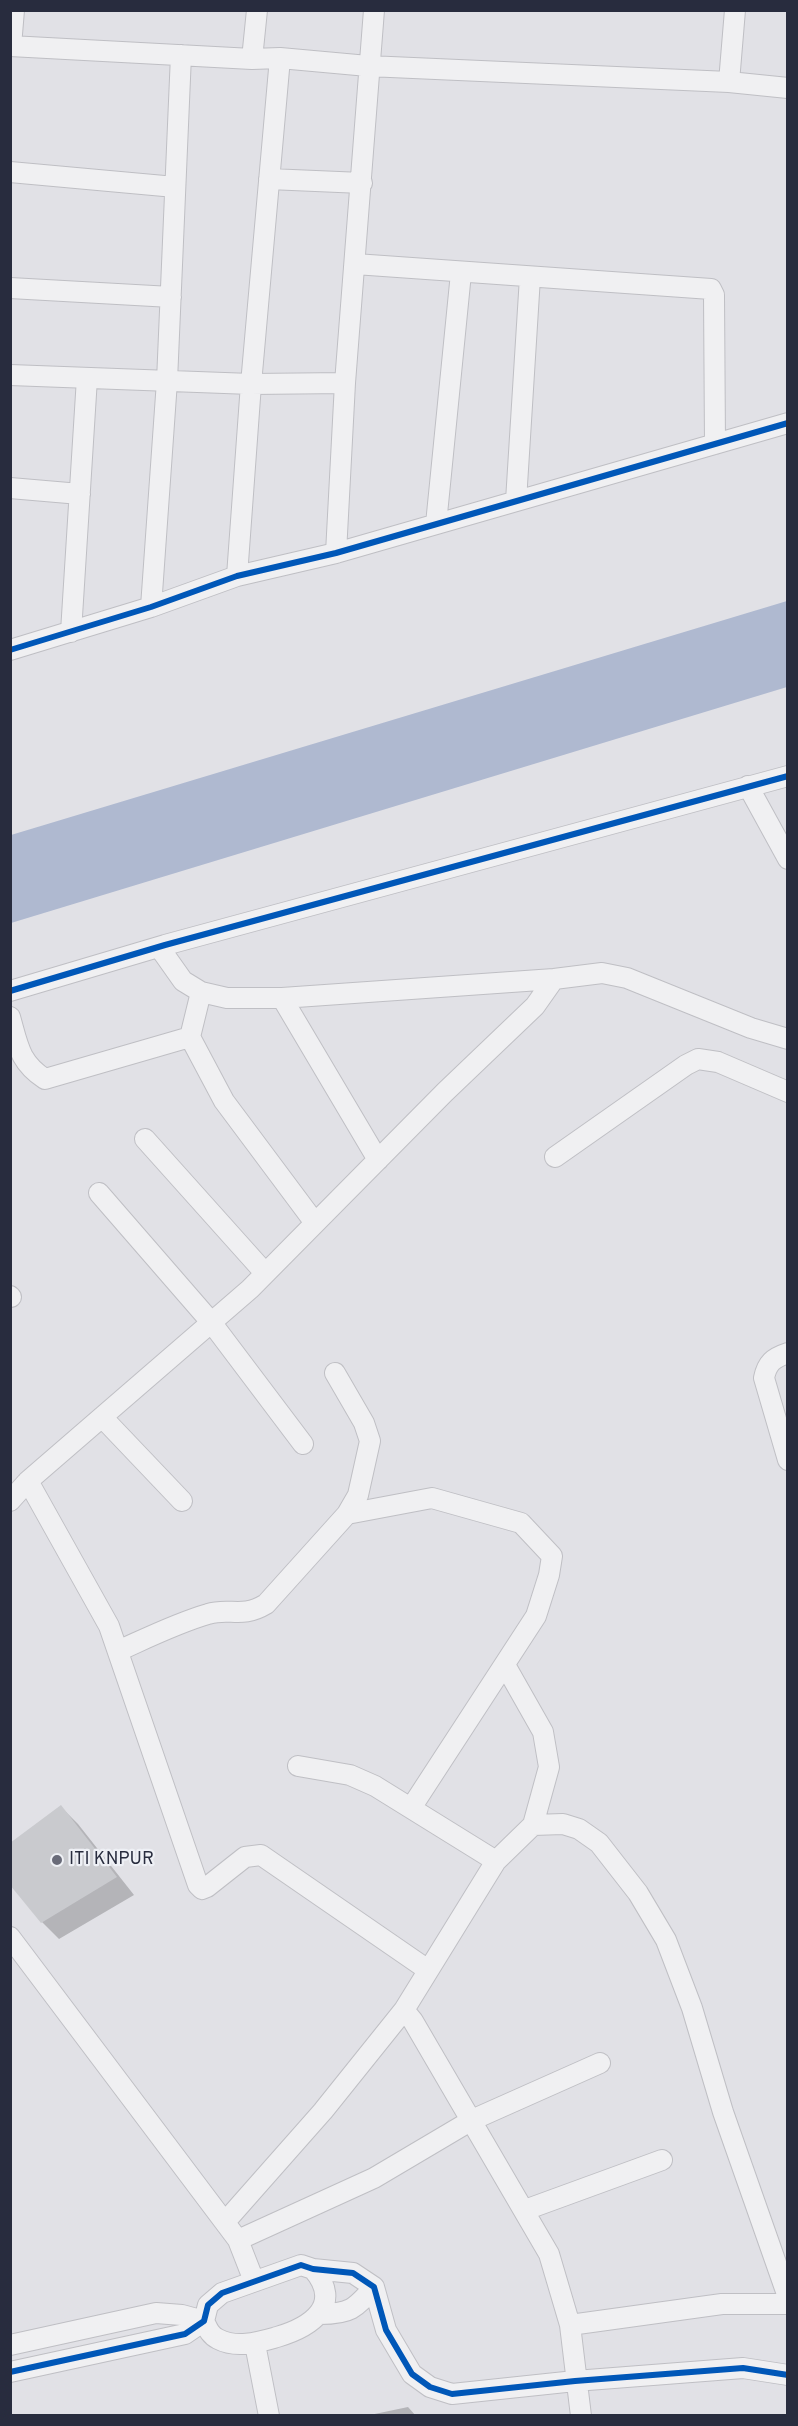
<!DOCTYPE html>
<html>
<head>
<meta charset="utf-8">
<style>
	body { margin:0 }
	#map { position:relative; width:798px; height:2426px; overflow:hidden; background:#e1e1e6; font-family:Overpass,sans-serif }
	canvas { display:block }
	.frame { position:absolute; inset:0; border:12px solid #282c3e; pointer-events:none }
</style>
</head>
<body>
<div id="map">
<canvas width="798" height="2426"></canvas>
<div class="frame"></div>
</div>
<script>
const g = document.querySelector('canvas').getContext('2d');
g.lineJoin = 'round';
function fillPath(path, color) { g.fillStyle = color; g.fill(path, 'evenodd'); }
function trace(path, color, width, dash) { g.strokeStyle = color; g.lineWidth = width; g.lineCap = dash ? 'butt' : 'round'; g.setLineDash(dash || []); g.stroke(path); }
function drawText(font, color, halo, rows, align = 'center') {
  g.font = font + ' Overpass,sans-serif'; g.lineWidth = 4.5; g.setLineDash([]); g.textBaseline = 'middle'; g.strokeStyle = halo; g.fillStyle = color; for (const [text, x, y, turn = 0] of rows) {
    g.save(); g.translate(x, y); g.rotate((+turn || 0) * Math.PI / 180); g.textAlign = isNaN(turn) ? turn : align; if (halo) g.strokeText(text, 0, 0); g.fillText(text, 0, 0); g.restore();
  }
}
fillPath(new Path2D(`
	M787 601V687L11 923V835Z`), '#afb9d0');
fillPath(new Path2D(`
	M61 1807 78 1824 134 1895 59 1939 42 1922Z
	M408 2407 416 2416H365Z`), '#0003');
fillPath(new Path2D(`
	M61 1805 117 1877 41 1923 10 1885V1843Z`), '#c9cace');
const minor = new Path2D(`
	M10 46 252 59 280 58 368 66 729 82 788 88
	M11 46 14 10
	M252 59 257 10
	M729 82 735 10
	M10 172 175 187
	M269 179 362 183
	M355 264 711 289 714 295 715 444
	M10 288 171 297
	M10 375 251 384 345 383
	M10 488 80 494
	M516 501 530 277
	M436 524 461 273
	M336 553 345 383 374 10
	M237 576 251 384 280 58
	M151 607 167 381 181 55
	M71 632 87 378
	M10 650 151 607 237 576 336 553 788 423
	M748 786 788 859
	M159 947 183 981 201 992 227 998H282L554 979 602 973 627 978 751 1028 788 1039
	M10 991 165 945 788 776
	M201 992 190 1037 224 1101 315 1223
	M282 998 378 1160
	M10 1017C18 1045 19 1062 45 1079L190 1037
	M145 1139 265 1273
	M555 1157 686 1065 698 1059 718 1062 788 1092
	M99 1193 211 1322 303 1444
	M10 1296 11 1297
	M788 1353C773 1358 767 1363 764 1378L788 1460
	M102 1417 182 1501
	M28 1481 109 1626 198 1885 202 1889 207 1887 245 1857 261 1855 428 1970
	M10 1501 28 1481 250 1289 445 1092 535 1006 554 979
	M347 1514 432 1498 521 1523 552 1556 549 1575 536 1616 411 1808
	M118 1651C147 1638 177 1623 208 1614 230 1607 241 1619 266 1604L347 1514 358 1495 370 1441 364 1423 335 1373
	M298 1766 350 1775 375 1786 496 1861
	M533 1825 563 1824 579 1829 599 1843 638 1893 666 1940 692 2008 723 2112 788 2297
	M10 1937 238 2240 254 2281
	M404 2010 413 2021 549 2254 570 2325 581 2416
	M525 2210 662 2160
	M225 2222 323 2111 404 2010 496 1861 533 1825 549 1767 543 1732 505 1665
	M238 2240 374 2178 472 2120 600 2063
	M320 2314C350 2314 355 2309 374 2287
	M570 2325 722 2304H788
	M255 2344 269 2416
	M10 2345 156 2313 182 2315 204 2321C208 2329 210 2335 218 2339 237 2349 259 2342 277 2337 311 2327 344 2305 313 2269
	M10 2372 185 2334 204 2321 208 2305 222 2293 301 2265 313 2269 353 2273 374 2287 386 2330 412 2374 430 2387 452 2394 575 2381 743 2368 788 2375`);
trace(minor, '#bfbfc4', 22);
trace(minor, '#f0f0f2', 20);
trace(new Path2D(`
	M10 650 151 607 237 576 336 553 788 423
	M10 991 165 945 788 776
	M10 2372 185 2334 204 2321 208 2305 222 2293 301 2265 313 2269 353 2273 374 2287 386 2330 412 2374 430 2387 452 2394 575 2381 743 2368 788 2375`), '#0057b8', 6);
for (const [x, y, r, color] of [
	[57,1860,6,"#696b79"]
]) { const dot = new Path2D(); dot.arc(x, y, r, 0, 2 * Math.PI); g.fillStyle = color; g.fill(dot); trace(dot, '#eef0f5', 2); }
drawText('18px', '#282c3e', '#eef0f5', [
	["ITI KNPUR",69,1860]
], 'left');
</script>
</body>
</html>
